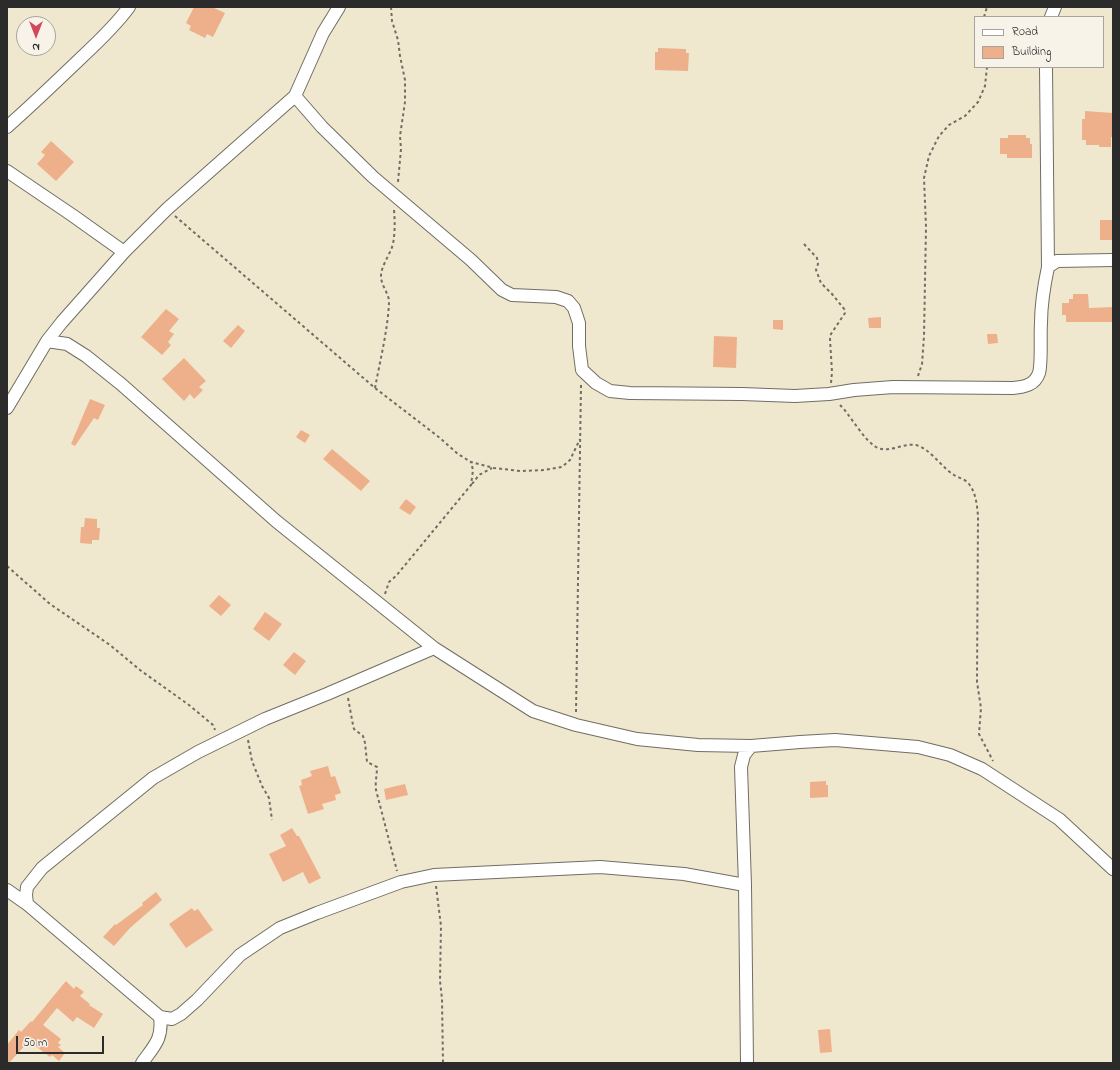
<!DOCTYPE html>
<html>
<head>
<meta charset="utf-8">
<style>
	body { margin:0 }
	#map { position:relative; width:1120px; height:1070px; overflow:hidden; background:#efe8ce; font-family:"Indie Flower",sans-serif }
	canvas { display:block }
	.frame { position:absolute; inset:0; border:8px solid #2b2b2b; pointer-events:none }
	.legend { position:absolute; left:974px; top:16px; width:130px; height:52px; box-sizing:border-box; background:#f7f3e8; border:1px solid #a5a39c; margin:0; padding:5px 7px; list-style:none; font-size:12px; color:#2b2b2b }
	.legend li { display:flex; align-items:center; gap:8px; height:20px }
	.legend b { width:20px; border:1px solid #a5a39c }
	.north { position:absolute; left:16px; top:16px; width:40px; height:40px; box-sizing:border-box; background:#f7f3e8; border:1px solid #a5a39c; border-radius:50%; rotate:180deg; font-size:11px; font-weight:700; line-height:16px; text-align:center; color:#2b2b2b }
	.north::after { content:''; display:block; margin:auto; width:14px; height:18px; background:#d1495b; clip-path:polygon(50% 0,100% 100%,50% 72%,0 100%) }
	.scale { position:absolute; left:16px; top:1036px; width:88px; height:18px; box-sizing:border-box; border:2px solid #2b2b2b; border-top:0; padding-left:5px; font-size:12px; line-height:14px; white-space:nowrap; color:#2b2b2b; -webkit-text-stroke:3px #f7f3e8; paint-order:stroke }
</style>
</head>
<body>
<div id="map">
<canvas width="1120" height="1070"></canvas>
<div class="frame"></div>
<ul class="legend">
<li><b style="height:5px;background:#fff"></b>Road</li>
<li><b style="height:11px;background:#eeb08a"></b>Building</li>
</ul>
<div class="north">N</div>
<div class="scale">50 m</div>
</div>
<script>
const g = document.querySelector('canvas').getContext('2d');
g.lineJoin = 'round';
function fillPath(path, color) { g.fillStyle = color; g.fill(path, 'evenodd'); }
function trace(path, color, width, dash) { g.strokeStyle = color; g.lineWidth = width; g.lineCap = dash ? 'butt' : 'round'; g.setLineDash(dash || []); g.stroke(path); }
fillPath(new Path2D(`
	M194 7H212L225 13 213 37 207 34 205 38 189 30 191 26 186 23Z
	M658 48 686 49V53H689L688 71 655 70V52H658Z
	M1085 111 1113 113V137H1111V147H1099V145H1086V140H1082V119H1085Z
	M1008 135H1026V138H1030V144H1032V158H1007V154H1000V138H1008Z
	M51 141 74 162 56 181 37 164 45 155 41 152Z
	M1100 220H1113V240H1100Z
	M1073 294H1088L1089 308 1113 307V322H1066V315H1062V303H1069V299H1073Z
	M166 309 179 319 169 331 174 334 168 342 171 345 162 355 141 337Z
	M881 317V328H869L868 318Z
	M773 320H783V330L773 329Z
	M238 325 245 331 231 348 223 341Z
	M987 334H997L998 343 988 344Z
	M714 336 737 337 736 368 713 367Z
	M184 358 206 381 199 387 203 390 194 399 190 394 184 401 162 379Z
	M90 399 105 405 98 420 94 418 75 446 71 444Z
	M301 430 310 435 305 443 296 437Z
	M332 449 370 481 361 491 323 459Z
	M406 499 416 507 410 515 399 508Z
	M85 518 97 519V528H100L99 540H92V544L80 543 81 527H84Z
	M219 595 231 605 221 616 209 606Z
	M265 612 282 624 269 641 253 629Z
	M294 652 306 661 295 675 283 665Z
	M328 766 331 777 335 776 341 793 335 795 336 800 322 804 324 809 308 814 299 786 302 785 301 780 312 776 310 771Z
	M826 781V785H828V797L810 798V782Z
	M405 784 408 795 386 800 384 789Z
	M292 828 297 836H299L321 878 309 884 303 872 283 882 269 854 286 846 280 835Z
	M156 892 162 900 130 928 114 946 103 937 115 924 116 925 143 905 142 903Z
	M192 908 194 911 198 909 213 930 186 948 169 924Z
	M66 981 74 989 76 986 84 992 80 996 90 1004 89 1005 103 1014 94 1028 77 1017 73 1022 57 1008 43 1025 61 1039 58 1043 61 1045 58 1047 65 1053 59 1061 52 1055 50 1057 29 1041 9 1063H7V1045L19 1030 21 1032 31 1021 32 1022Z
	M830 1029 832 1052 820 1053 818 1030Z`), '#eeb08a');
const minor = new Path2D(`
	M1051 17 1055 7
	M1046 67 1048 267
	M295 96 322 127 373 177 471 260 502 290 512 295 556 297 568 301 574 308 579 323V346L582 370 596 383 610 391 630 393 742 394 795 396 829 394 854 390 893 387 1013 388C1024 387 1035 385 1039 373 1042 363 1040 336 1041 323 1041 305 1044 286 1048 267L1057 261 1113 260
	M7 127C33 104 58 80 83 56 99 41 116 25 129 7
	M7 171 72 215 124 252
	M47 341 67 344 86 356 121 384 276 521 434 648 533 711 576 725 637 739 698 745 751 746
	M7 408 47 341 62 322 124 252 167 209 295 96 323 33 339 7
	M7 890 27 904 160 1017 172 1019 181 1014 197 1000 240 955 280 928 317 913 401 882 434 875 600 867 684 874 745 885
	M27 904 26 895 27 887 42 868 153 778 198 752 265 719 327 694 434 648
	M142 1063C154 1046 163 1039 160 1017
	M747 1063 745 885 741 767 744 755 751 746 800 742 835 740 918 747 950 755 982 769 1059 819 1113 869`);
trace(minor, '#706d64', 14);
trace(new Path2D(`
	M391 7 392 21 398 40 400 56 405 80V102L400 136 401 149 398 182
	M984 17 987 7
	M175 216 375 388 440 438 458 454 471 462 494 468 520 471 544 470 562 467 570 460 580 439
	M804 244 817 258 818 264 816 270 821 283 832 294 845 310V313L831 334 830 339 832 372 831 383
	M918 376 922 364 924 336 926 227 924 178 929 156 939 136 949 125 965 116 978 102 985 86 987 67
	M375 388C380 361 388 329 389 302 389 293 381 286 381 276 381 266 390 255 393 244 395 233 395 222 394 210
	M840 405C851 416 863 439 876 447 888 454 902 443 915 445 929 447 941 467 954 475 959 478 965 479 969 484 976 493 977 505 978 516L977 682 981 708 979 734 993 761
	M472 484 479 475 492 468
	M7 566 50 604 110 645 140 670 189 705 213 725 215 730
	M385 594 389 582 396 576 471 485 473 470 471 462
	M348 698 353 725 354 729 363 736 365 743 367 762 377 767C377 775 375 782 376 790L397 871
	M576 712 581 385
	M248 740 252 761 262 786 269 798 272 820
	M436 886 441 926 440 981 442 999 443 1063`), '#706d64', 2, [3, 3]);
trace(minor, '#fff', 12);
</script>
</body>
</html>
